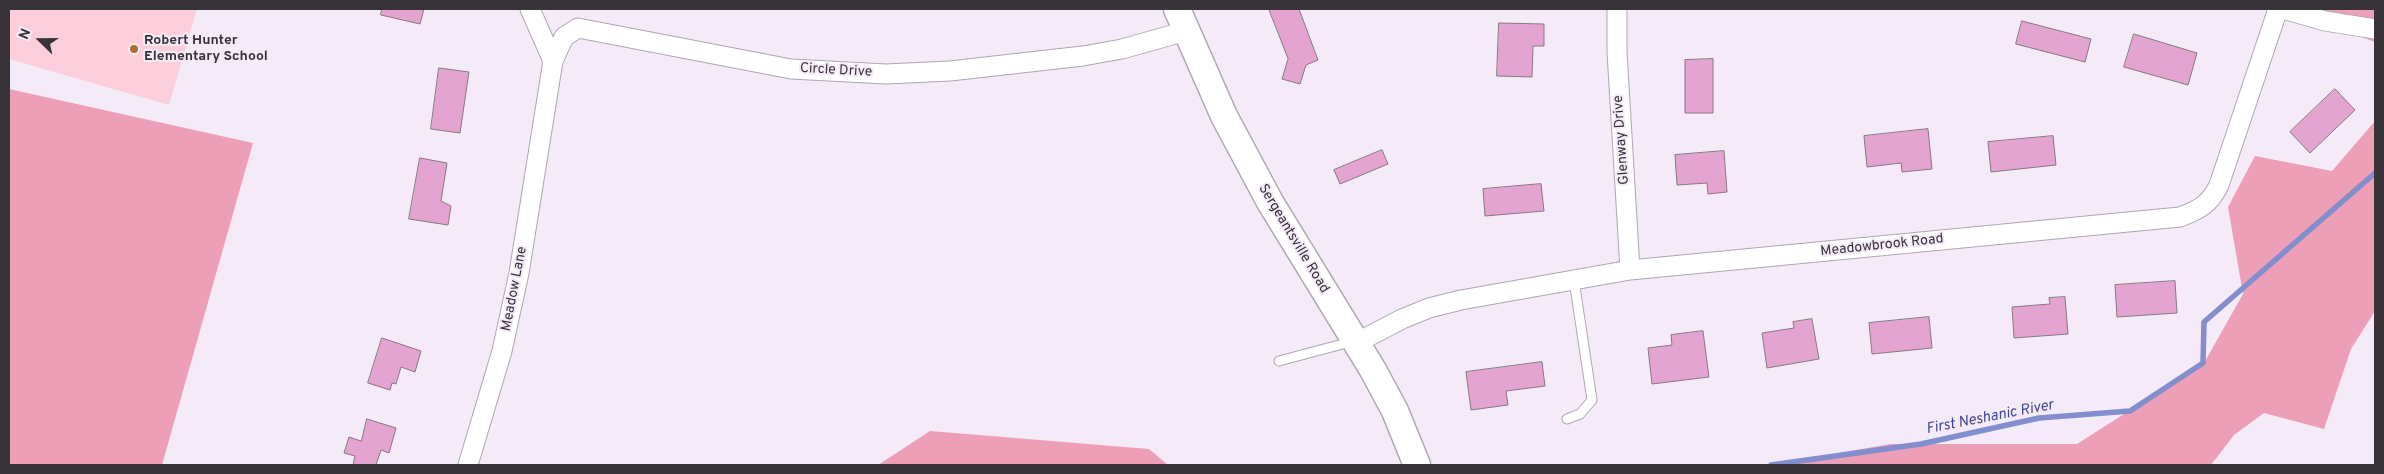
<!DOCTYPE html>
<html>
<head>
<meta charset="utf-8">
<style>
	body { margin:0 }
	#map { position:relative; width:2384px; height:474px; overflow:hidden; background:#f5eaf8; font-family:Overpass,sans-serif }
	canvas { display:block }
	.frame { position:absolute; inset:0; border:10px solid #373339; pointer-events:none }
	.north { position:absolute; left:15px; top:15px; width:50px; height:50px; -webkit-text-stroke:4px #f5eaf8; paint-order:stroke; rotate:292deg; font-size:14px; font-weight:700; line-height:20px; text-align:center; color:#373339 }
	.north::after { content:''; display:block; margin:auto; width:18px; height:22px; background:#373339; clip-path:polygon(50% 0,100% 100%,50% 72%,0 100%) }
</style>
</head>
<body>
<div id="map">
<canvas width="2384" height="474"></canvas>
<div class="frame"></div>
<div class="north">N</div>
</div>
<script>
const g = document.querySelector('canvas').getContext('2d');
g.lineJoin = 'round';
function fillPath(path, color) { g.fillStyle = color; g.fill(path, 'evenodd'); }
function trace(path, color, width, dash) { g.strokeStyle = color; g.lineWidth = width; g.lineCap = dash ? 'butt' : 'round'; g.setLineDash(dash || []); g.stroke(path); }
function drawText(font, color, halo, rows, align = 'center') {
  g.font = font + ' Overpass,sans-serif'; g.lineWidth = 4; g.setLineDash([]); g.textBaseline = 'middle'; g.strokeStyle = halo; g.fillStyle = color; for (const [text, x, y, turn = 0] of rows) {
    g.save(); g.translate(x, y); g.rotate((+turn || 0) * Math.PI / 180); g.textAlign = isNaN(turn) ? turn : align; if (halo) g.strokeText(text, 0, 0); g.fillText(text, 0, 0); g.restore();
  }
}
fillPath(new Path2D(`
	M9 9H197L169 105 9 59Z`), '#facfdb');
fillPath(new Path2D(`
	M2299 9H2375V42L2298 14Z
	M9 89 253 143 162 465H9Z
	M2375 121V311L2351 349 2324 429 2264 413 2234 435 2211 465H1770L1890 444H2077L2204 363 2243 294 2228 207 2255 156 2332 171Z
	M930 431 1149 449 1168 465H878Z`), '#ec9fb7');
trace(new Path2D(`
	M1771 465 1921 444 2039 418 2130 411 2203 363 2204 322 2375 173`), '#828ecd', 5.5);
const building = new Path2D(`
	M382 9H424L420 24 381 15Z
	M1269 9H1299L1318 60 1306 65 1300 84 1282 79 1288 59Z
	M2022 21 2091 39 2085 62 2016 44Z
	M1499 23 1544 24V46H1533L1532 77 1497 76Z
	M2134 34 2197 53 2188 85 2124 67Z
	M1713 59V113H1685V60Z
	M439 68 469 72 460 133 431 129Z
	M2335 89 2355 110 2310 153 2290 132Z
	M1928 129 1932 169 1902 172 1901 163 1867 167 1864 136Z
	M2053 136 2056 165 1991 172 1988 142Z
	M1382 150 1388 164 1340 184 1334 170Z
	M1724 151 1727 192 1708 194 1707 183 1677 185 1675 155Z
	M420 158 447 163 441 201 451 206 448 225 409 219Z
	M1541 184 1544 211 1485 216 1483 189Z
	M2175 281 2177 313 2117 317 2115 285Z
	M2065 297 2068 334 2014 338 2012 307 2050 304 2049 298Z
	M1929 317 1932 348 1872 354 1869 323Z
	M1812 319 1819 359 1767 368 1762 333 1794 328 1793 322Z
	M1703 331 1709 377 1652 384 1648 348 1672 345 1671 335Z
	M382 338 421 351 415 372 401 367 396 384 392 383 390 390 368 383Z
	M1542 362 1545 386 1506 391 1508 405 1471 410 1466 372Z
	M367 419 396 428 389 453 381 450 376 465H353L355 456 344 453 349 437 361 441Z`);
fillPath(building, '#e4a4d1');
trace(building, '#867881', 1);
const lane = new Path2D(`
	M1279 361 1354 341
	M1567 419 1580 414 1592 400 1574 280`);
const street = new Path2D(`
	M530 9 553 61
	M1617 9V52L1630 270
	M2283 9 2325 21 2375 29
	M1356 343 1402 319 1429 308 1461 300 1630 270 2180 217C2199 210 2210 204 2219 185L2278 9
	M468 465 502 351 519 273 553 61 564 37 578 28 791 69 886 74 950 71 1083 56 1122 49 1186 31`);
const secondary = new Path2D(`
	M1177 9 1224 116 1270 202 1373 370 1395 411 1417 465`);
trace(lane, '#afa6b3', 11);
trace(street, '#afa6b3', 21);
trace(secondary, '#afa6b3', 29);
trace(lane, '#fff', 9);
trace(street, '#fff', 19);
trace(secondary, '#fff', 26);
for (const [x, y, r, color] of [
	[134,49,5,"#ac6f32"]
]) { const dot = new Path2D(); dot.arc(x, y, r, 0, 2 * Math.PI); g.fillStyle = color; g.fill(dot); trace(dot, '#f5eaf8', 2); }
drawText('bold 14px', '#373339', '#f5eaf8', [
	["Robert Hunter",144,41],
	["Elementary School",144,57]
], 'left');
drawText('14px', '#373339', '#f5eaf8', [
	["Circle Drive",836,71,3],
	["Glenway Drive",1622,140,-94],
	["Sergeantsville Road",1293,239,59],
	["Meadowbrook Road",1882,246,-6],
	["Meadow Lane",515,289,-79]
]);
drawText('italic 15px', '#3f4895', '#f5eaf8', [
	["First Neshanic River",1990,418,-11]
]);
</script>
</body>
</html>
